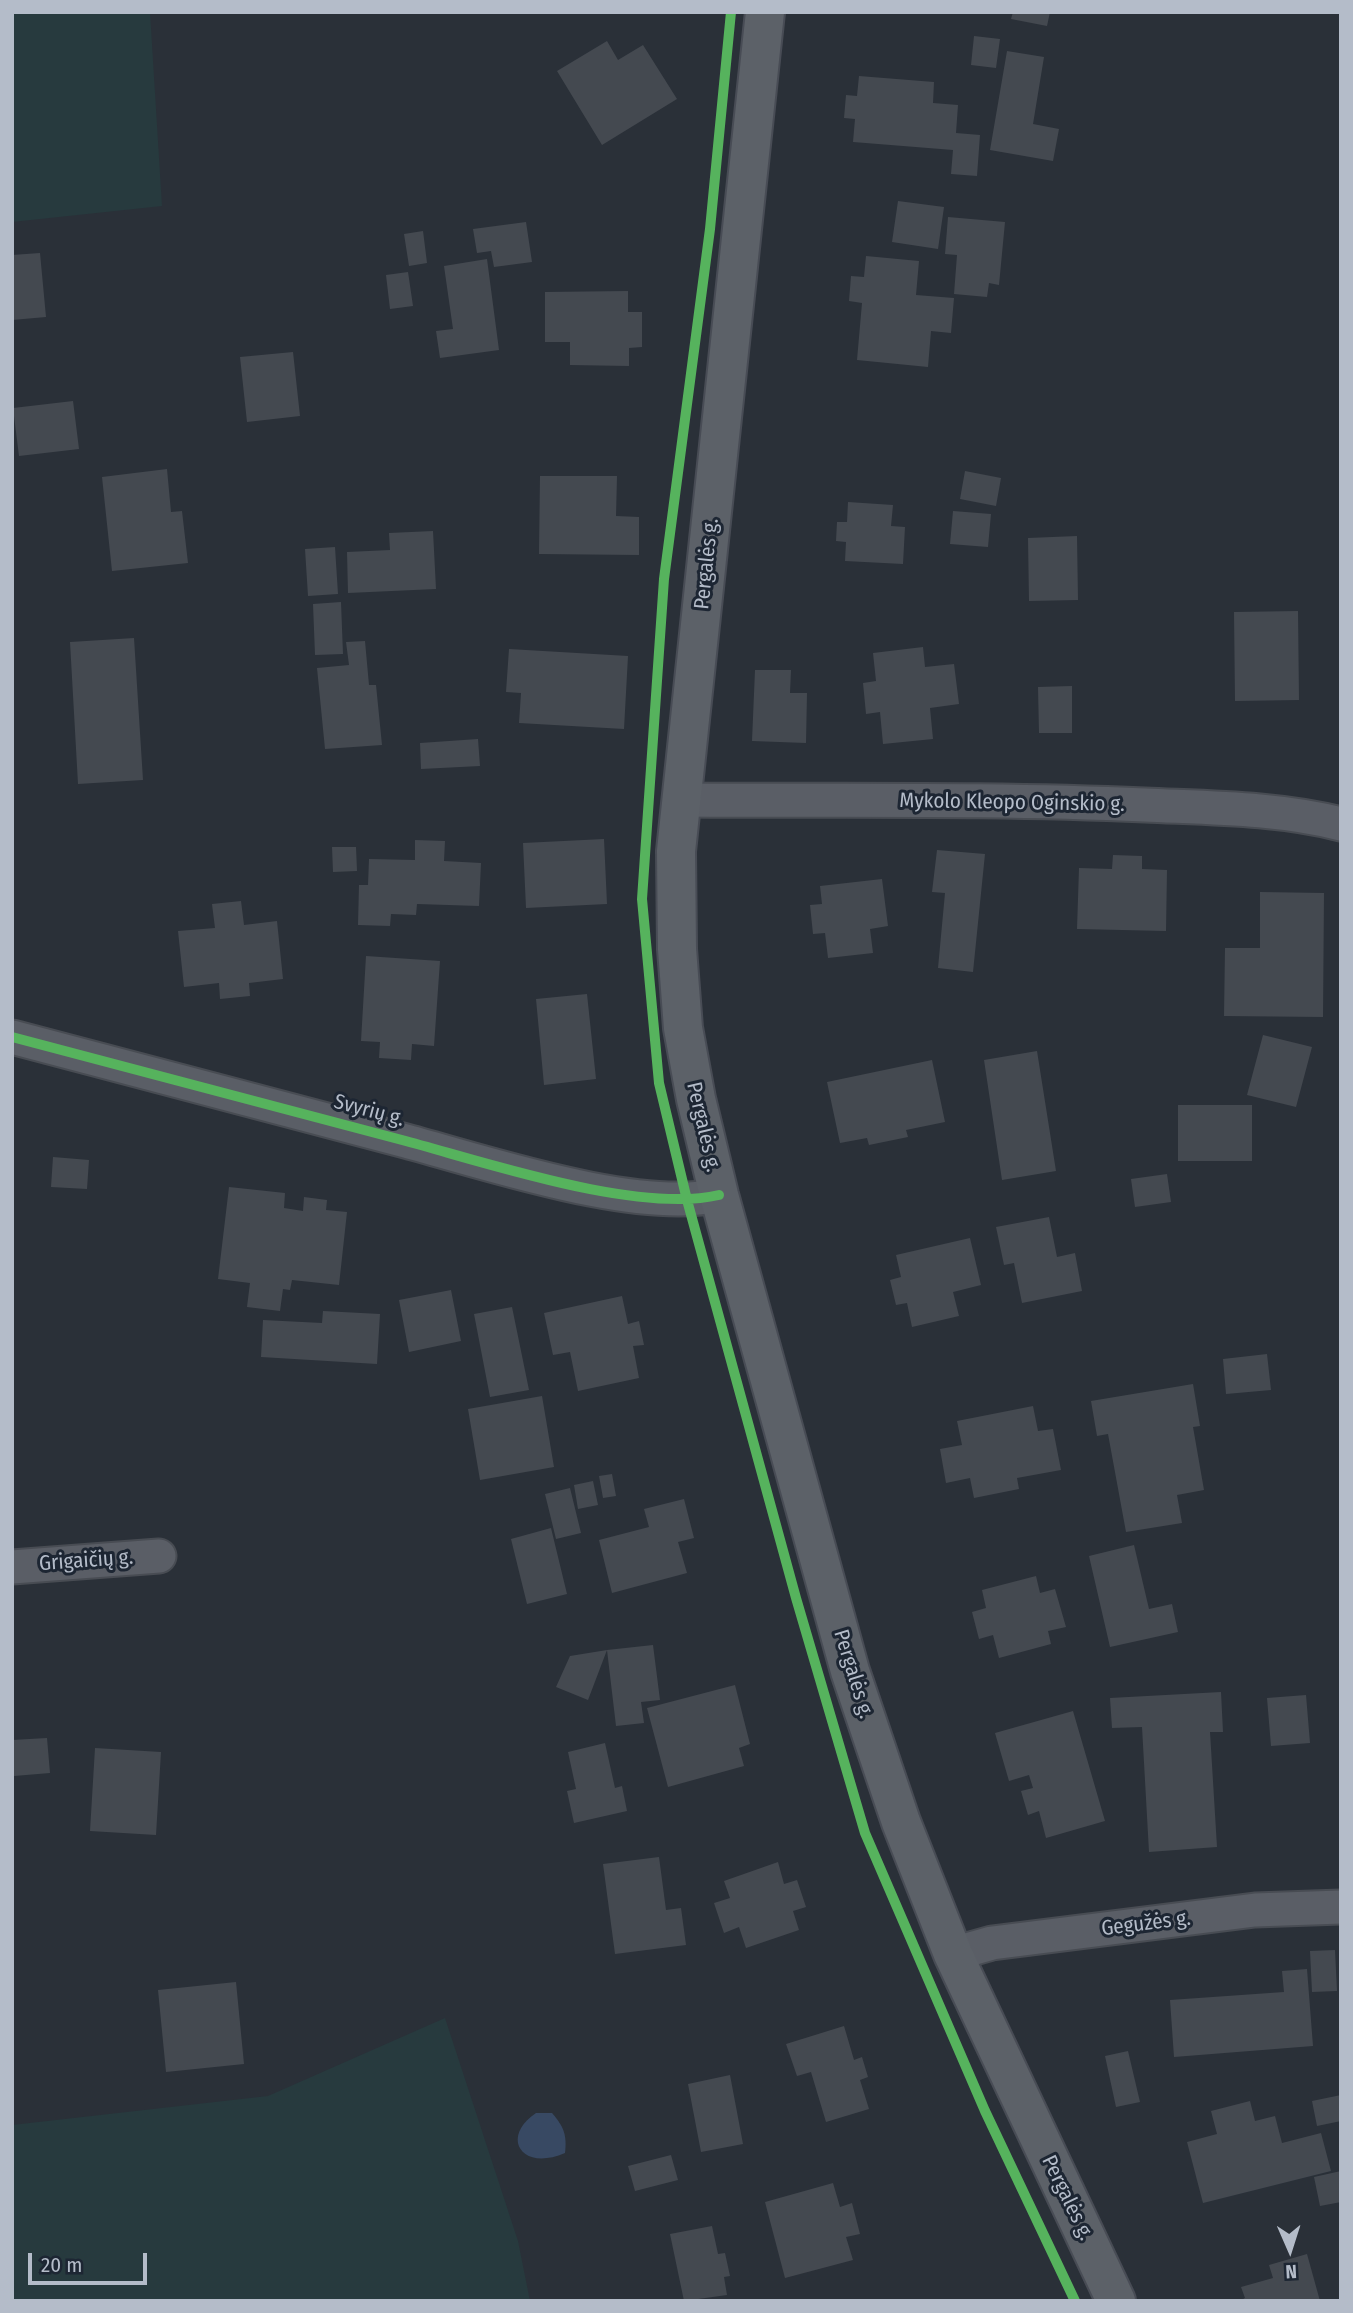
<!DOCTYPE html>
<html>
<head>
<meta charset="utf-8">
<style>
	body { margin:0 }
	#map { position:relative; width:1353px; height:2313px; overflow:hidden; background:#2a3038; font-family:"Fira Sans Condensed",sans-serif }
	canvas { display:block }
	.frame { position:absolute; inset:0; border:14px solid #b4bcc9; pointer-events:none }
	.north { position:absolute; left:1255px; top:2215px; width:70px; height:70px; -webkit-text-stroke:5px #1d2633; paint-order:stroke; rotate:177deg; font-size:19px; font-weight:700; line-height:28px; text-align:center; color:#b4bcc9 }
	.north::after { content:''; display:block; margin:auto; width:24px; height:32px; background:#b4bcc9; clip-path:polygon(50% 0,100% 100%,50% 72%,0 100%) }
	.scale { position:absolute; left:28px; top:2253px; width:119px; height:32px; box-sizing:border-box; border:4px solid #b4bcc9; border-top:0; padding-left:9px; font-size:21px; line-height:24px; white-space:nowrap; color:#b4bcc9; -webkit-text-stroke:5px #1d2633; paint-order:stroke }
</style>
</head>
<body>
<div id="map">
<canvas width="1353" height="2313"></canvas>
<div class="frame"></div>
<div class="north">N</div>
<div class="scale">20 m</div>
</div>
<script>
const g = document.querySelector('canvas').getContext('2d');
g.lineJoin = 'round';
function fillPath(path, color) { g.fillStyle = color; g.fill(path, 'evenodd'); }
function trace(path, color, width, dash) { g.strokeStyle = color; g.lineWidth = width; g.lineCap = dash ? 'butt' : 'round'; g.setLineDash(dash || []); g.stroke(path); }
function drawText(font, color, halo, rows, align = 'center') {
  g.font = font + ' "Fira Sans Condensed",sans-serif'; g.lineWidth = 6; g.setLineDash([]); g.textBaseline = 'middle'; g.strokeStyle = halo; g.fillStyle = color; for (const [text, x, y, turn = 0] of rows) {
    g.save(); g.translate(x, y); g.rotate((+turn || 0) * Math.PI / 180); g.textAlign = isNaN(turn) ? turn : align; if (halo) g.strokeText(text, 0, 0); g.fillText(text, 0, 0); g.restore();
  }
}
fillPath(new Path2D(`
	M12 12H150L162 206 12 222Z
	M445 2018 518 2241 530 2301H12V2125L268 2096Z`), '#273a3e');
fillPath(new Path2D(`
	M536 2113H552C564 2127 567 2135 565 2153 521 2172 500 2137 536 2113Z`), '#384963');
fillPath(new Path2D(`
	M1013 12H1050L1047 26 1011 19Z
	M974 36 1000 39 996 68 971 65Z
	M607 41 618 60 643 45 677 99 602 145 557 71Z
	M1007 51 1044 57 1033 124 1059 129 1053 161 990 150Z
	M859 76 934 82 933 103 958 105 956 133 980 135 977 176 951 174 953 150 853 142 855 119 844 118 846 95 857 96Z
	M898 201 944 207 938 249 892 242Z
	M948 217 1005 222 999 285 989 283 987 297 954 294 957 255 945 254Z
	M526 222 532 262 494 267 491 251 477 253 473 229Z
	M423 231 427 263 409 266 404 234Z
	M40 253 46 317 12 320V255Z
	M866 256 919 261 916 295 954 298 951 333 931 331 928 367 857 360 862 303 849 301 851 276 864 277Z
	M487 259 499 350 440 358 436 331 453 329 444 266Z
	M408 272 413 306 390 309 386 275Z
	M628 291V312H642V347L629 348V366L570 365V342H545V292Z
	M293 352 300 416 247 422 240 357Z
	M73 401 79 449 19 456 13 408Z
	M167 469 171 512 182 511 188 563 112 571 102 477Z
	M965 471 1001 478 996 506 960 499Z
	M540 476H617L616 516 639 517V555L539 554Z
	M848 502 893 505 891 526 905 527 903 564 845 561 846 542 836 541 837 522H847Z
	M953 511 991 514 988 547 950 544Z
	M433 531 436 589 348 593 347 552 390 550 389 533Z
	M1077 536 1078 600 1029 601 1028 538Z
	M335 547 338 594 308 596 305 549Z
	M341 602 343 654 315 655 313 604Z
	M1298 611 1299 700 1235 701 1234 612Z
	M134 638 143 780 78 784 70 642Z
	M365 641 369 685H376L382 745 325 749 317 668 349 665 346 642Z
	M923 647 925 667 954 664 959 704 930 708 933 739 883 744 880 712 866 714 863 683 876 681 873 653Z
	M509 649 628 656 624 729 519 723 521 693 506 692Z
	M755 670H791L790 693H807L806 743 752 741Z
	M1072 686V733H1039L1038 687Z
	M478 739 480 766 421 769 420 743Z
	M604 839 607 904 526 908 523 843Z
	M415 840 445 841 444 861 481 863 479 906 417 904 416 915 391 914 390 926 358 925 359 885H368L369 859 415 860Z
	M332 847H356L357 871 333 872Z
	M937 850 985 854 973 972 938 968 945 893 932 892Z
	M1113 855 1142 856V869L1167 870 1166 931 1077 929 1079 868 1112 869Z
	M882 879 888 926 870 929 873 953 828 958 825 933 813 934 810 905 822 904 820 886Z
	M1260 892 1324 893 1323 1017 1224 1016 1225 948H1260Z
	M241 901 244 925 277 921 283 979 249 983 250 996 220 999 219 983 184 987 178 931 215 928 212 904Z
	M366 956 440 961 434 1046 412 1044 411 1060 379 1058 380 1042 361 1041Z
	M587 994 596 1079 544 1085 536 999Z
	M1263 1035 1312 1047 1296 1107 1247 1095Z
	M1037 1051 1056 1171 1002 1180 984 1060Z
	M932 1060 945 1122 906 1130 908 1137 869 1145 867 1138 840 1143 827 1082Z
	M1178 1105H1252V1161H1178Z
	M53 1157 89 1160 87 1189 51 1187Z
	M1167 1174 1171 1202 1135 1207 1131 1179Z
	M229 1187 285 1193 284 1208 303 1211 304 1197 327 1200 326 1210 347 1212 339 1285 292 1280 290 1290 283 1289 280 1311 247 1307 250 1283 218 1279Z
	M1049 1217 1057 1257 1075 1253 1082 1291 1022 1303 1014 1263 1004 1265 996 1227Z
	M970 1238 981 1285 953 1292 959 1316 912 1327 907 1303 896 1305 890 1280 901 1277 896 1255Z
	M451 1290 461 1341 409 1352 399 1300Z
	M622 1296 628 1324 639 1321 644 1345 633 1346 639 1378 578 1391 570 1352 553 1355 544 1313Z
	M512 1307 529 1390 490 1397 474 1314Z
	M323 1311 380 1314 377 1364 261 1357 263 1320 322 1323Z
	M1267 1354 1271 1390 1226 1394 1223 1359Z
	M1193 1384 1200 1426 1193 1427 1204 1490 1177 1495 1182 1523 1126 1532 1108 1434 1097 1436 1091 1401Z
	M542 1396 554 1467 480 1480 468 1409Z
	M1033 1406 1038 1431 1053 1429 1061 1470 1017 1478 1019 1489 974 1498 970 1478 946 1483 940 1449 962 1445 957 1421Z
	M612 1474 616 1496 603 1498 599 1476Z
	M593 1481 598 1505 578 1509 574 1485Z
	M570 1488 581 1533 556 1539 545 1494Z
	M684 1499 694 1538 678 1542 687 1573 612 1593 599 1540 649 1527 644 1509Z
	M551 1528 567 1594 527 1604 511 1539Z
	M1134 1545 1149 1609 1172 1604 1178 1632 1110 1647 1089 1556Z
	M1036 1576 1040 1593 1055 1589 1066 1627 1048 1631 1051 1644 999 1658 993 1635 979 1639 972 1612 986 1608 982 1590Z
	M653 1645 660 1700 641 1702 644 1723 616 1726 607 1650Z
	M607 1650 588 1700 556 1687 570 1656Z
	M735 1685 750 1744 739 1748 744 1766 668 1787 647 1708Z
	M1221 1692 1223 1732H1210L1217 1847 1149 1852 1142 1727 1112 1728 1110 1698Z
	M1306 1695 1310 1743 1271 1746 1267 1698Z
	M1073 1711 1105 1821 1046 1838 1039 1811 1028 1815 1021 1791 1033 1788 1029 1775 1009 1781 995 1733Z
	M47 1738 50 1773 14 1776 12 1740Z
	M605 1743 615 1788 622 1786 627 1811 574 1823 567 1791 576 1789 568 1752Z
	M95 1748 161 1752 156 1835 90 1831Z
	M659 1857 666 1910 681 1908 686 1945 615 1954 603 1864Z
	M778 1862 784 1884 797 1880 806 1907 793 1911 799 1930 746 1948 739 1927 724 1933 714 1903 730 1898 724 1881Z
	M1335 1950 1337 1991 1312 1992 1310 1951Z
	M1307 1969 1313 2046 1174 2057 1170 2000 1284 1992 1282 1971Z
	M236 1982 244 2064 166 2072 158 1990Z
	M844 2026 854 2060 862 2057 868 2077 860 2080 869 2109 826 2122 811 2072 797 2076 786 2044Z
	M1128 2051 1140 2102 1116 2107 1105 2056Z
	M730 2075 743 2144 701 2152 688 2084Z
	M1341 2095V2121L1317 2126 1312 2101Z
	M1250 2101 1255 2121 1275 2116 1282 2143 1321 2133 1331 2171 1203 2203 1187 2142 1217 2134 1211 2111Z
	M671 2155 678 2180 635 2191 628 2166Z
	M1341 2171V2202L1320 2206 1314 2177Z
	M833 2183 840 2207 852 2203 860 2234 846 2237 853 2260 785 2278 765 2202Z
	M712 2226 718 2254 725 2253 730 2276 724 2277 727 2295 684 2301 670 2234Z
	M1307 2254 1320 2301H1239L1245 2298 1241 2287 1273 2278 1269 2265Z`), '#444950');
const street = new Path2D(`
	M682 800C836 801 991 798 1145 805 1210 808 1278 808 1341 824
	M12 1037C142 1071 272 1106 402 1140 485 1162 637 1214 719 1195
	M12 1567 159 1556
	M953 1954 992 1943 1255 1910 1341 1907`);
const primary = new Path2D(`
	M765 12 676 851 677 949 683 1028 696 1099 719 1195 850 1671 901 1822 953 1954 1116 2301`);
trace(street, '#484c53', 37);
trace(primary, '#484c55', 42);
trace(street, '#5a5e66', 33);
trace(primary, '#5c6168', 38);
trace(new Path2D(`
	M731 12 710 229 664 579 642 899 659 1083 687 1200 796 1598 865 1833 985 2111 1075 2301
	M12 1037C142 1071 272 1106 402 1140 485 1162 637 1214 719 1195`), '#56b35d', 10);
drawText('21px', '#b4bcc9', '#1d2633', [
	["Pergalės g.",707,564,-84],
	["Mykolo Kleopo Oginskio g.",1012,803,1],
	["Svyrių g.",369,1111,15],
	["Pergalės g.",703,1127,77],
	["Grigaičių g.",86,1561,-4],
	["Pergalės g.",853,1674,73],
	["Gegužės g.",1146,1924,-7],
	["Pergalės g.",1067,2198,64]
]);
</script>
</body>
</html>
